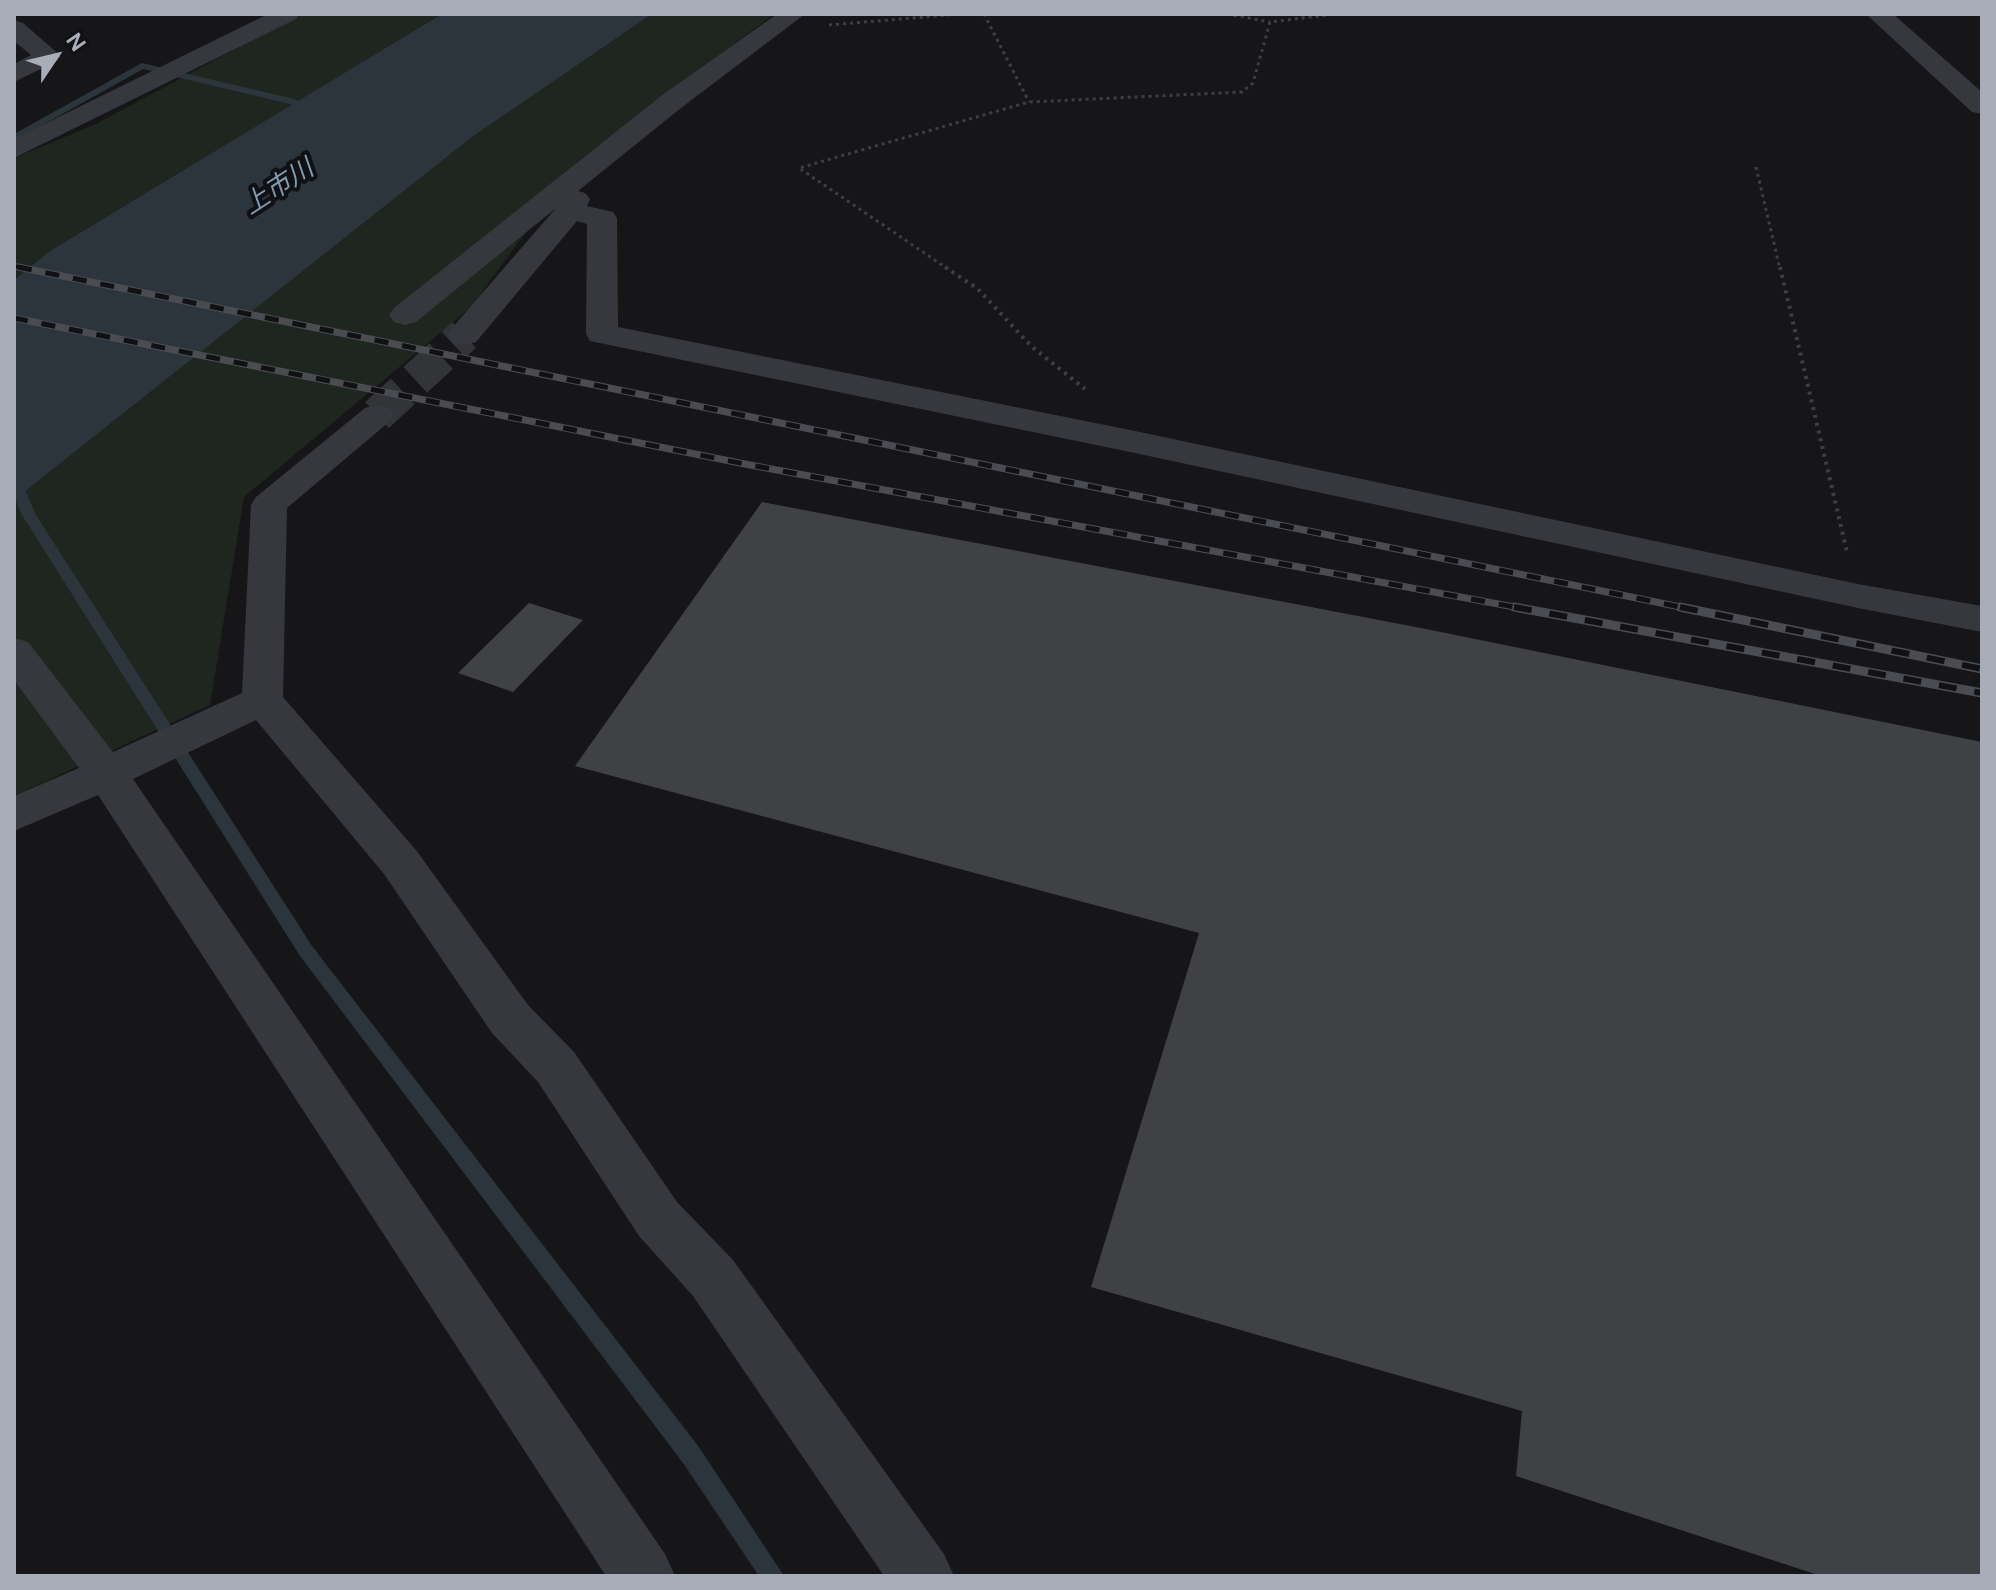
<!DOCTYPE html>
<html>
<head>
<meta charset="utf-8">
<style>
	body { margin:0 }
	#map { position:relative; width:1996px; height:1590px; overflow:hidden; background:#161618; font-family:"DM Sans",sans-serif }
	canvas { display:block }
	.frame { position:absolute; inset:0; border:16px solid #a8adb8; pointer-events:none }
	.north { position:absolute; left:16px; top:16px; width:80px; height:80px; -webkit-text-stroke:6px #111113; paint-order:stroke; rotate:55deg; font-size:22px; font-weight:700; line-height:32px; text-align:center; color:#a8adb8 }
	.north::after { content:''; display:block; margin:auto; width:28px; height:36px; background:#a8adb8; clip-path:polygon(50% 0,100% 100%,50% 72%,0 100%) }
</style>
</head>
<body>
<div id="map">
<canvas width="1996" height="1590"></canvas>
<div class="frame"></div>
<div class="north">N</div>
</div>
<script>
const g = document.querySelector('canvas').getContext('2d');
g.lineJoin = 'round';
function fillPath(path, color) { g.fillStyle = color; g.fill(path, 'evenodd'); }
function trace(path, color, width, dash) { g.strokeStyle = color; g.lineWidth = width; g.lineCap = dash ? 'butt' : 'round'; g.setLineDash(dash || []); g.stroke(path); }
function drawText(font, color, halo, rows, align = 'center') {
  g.font = font + ' "DM Sans","Noto Sans JP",sans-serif'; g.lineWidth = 8; g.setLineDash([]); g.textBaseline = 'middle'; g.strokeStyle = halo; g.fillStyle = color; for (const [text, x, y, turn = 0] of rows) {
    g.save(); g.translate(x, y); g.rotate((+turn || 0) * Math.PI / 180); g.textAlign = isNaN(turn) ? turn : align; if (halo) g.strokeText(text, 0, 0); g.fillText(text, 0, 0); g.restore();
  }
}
fillPath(new Path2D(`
	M300 14H445L50 251 14 280V158L96 124Z
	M652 14H774L577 162 471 307 244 497 210 705 14 796V500L472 137Z`), '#1e261f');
fillPath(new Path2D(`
	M442 14H652L472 137 14 500V280L50 251Z`), '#2c353c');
fillPath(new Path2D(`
	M142 63 294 99 299 102 294 105 143 69 14 141V134Z
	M14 476 21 480 36 515 312 946 699 1447 784 1576H759L683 1463 300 956 22 515 14 496Z`), '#2c353c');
fillPath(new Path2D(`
	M762 502 1426 629 1982 742V1576H1821L1516 1476 1522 1411 1091 1287 1199 933 575 766Z
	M529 603 583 620 513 692 458 673Z`), '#404145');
trace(new Path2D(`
	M377 415 464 335`), '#333438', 35, [35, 17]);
trace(new Path2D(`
	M984 14 1029 102
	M1227 14 1270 22
	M829 25 960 14
	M1756 167 1780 269
	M948 269 799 168 1029 102 1242 92 1253 83 1270 22 1335 14`), '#3d3f44', 3, [3, 4]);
trace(new Path2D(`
	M945 267 978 289 1031 346 1085 389
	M1780 267 1847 552`), '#3d3f44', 4, [3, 5]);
fillPath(new Path2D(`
	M268 14H299L296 19 14 158V139Z
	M777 14H805L681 108 578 191 585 193 590 199 587 206 613 212 617 218 618 327 1135 431 1858 584 1982 606V632L1858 608 1135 453 590 341 586 334 587 224 577 221 476 342 464 345 452 342 448 335 452 328 556 208 416 322 405 325 394 322 389 315 394 308 661 96Z
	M14 20 23 23 61 56 57 61 14 82V64L31 55 14 41Z
	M377 405 389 408 394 415 389 422 287 508 283 697 416 850 528 1005 574 1052 677 1202 733 1260 944 1554 954 1576H884L693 1296 639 1236 538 1082 492 1033 384 874 256 720 133 779 665 1554 675 1576H606L98 795 14 831V796L79 768 14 680V638L28 642 113 752 242 693 251 505 256 497 365 408Z`), '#37383d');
fillPath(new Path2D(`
	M1866 14H1893L1982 92V114L1972 112Z`), '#37383d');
const railFar2 = new Path2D(`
	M14 266 28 269`);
const railFar1 = new Path2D(`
	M18 267 1690 609
	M14 318 750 465 1525 609`);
const rail = new Path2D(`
	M1514 607 1982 693
	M1680 607 1982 669`);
trace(railFar2, '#4a4c52', 6);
trace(railFar1, '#4a4c52', 7);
trace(rail, '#4a4c52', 9);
trace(railFar2, '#111113', 4, [11]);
trace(railFar1, '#111113', 5, [14]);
trace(rail, '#111113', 6, [18]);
drawText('italic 26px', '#7f9bb3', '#111113', [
	["上市川",279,188,-33]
]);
</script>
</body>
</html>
